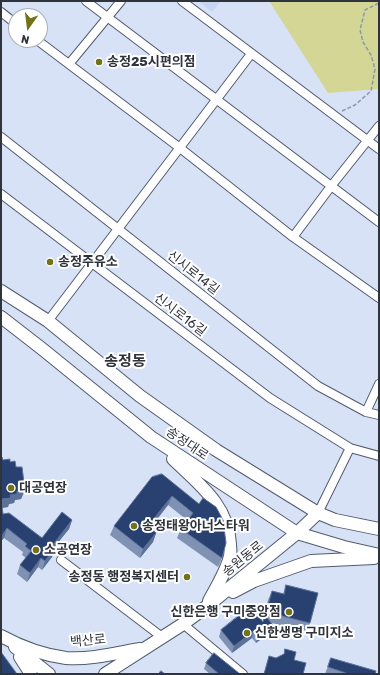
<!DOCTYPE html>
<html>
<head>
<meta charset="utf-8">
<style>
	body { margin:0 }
	#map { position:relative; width:380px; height:675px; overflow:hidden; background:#d7e2f7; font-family:Rubik,sans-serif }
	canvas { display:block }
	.frame { position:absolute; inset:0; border:2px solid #2f333b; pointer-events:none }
	.north { position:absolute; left:8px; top:8px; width:40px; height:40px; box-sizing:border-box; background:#fff; border:1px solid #acadb1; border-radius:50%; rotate:194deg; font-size:11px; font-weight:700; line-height:16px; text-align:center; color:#2f333b }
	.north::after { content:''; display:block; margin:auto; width:14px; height:18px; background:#727318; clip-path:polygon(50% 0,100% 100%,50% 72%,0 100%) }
</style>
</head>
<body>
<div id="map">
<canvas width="380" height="675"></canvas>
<div class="frame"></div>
<div class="north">N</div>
</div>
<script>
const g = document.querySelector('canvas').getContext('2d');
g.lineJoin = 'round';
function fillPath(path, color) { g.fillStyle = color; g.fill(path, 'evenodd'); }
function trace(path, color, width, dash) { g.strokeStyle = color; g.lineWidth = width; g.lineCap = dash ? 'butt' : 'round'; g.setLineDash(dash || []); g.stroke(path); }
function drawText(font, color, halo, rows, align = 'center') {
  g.font = font + ' Rubik,"Noto Sans KR",sans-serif'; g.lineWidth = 4; g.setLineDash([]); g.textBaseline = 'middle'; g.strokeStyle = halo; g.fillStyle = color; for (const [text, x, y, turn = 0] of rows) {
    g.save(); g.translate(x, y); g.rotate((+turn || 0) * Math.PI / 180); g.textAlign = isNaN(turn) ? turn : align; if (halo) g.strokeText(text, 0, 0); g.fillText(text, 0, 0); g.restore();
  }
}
fillPath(new Path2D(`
	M198 1H221L212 12Z`), '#c7d6f0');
fillPath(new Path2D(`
	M269 1H379V89L328 93Z`), '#d3d694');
const street = new Path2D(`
	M86 1 379 222
	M182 1 379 149
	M1 12 16 24
	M37 40 180 148 293 237 379 298
	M69 64 121 1
	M1 137 318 386 366 412 379 415
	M1 194 270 398 350 448 379 456
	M293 237 332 185 379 126
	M48 321 251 54
	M366 412 379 384
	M318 513 350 448
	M61 560 162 637
	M183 624 243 674`);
const secondary = new Path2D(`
	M1 291 48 321 140 396 216 450 318 513 335 520 379 529
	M1 317 41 348 151 437 297 533 344 547 379 555
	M173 459C199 484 228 505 230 544 230 547 231 552 230 556 227 570 216 588 209 601
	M233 592 254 581 311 561 374 558
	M1 636C21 647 43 655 66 658 89 660 117 653 140 649
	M15 647 49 674
	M20 657 31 674
	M105 674 183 624 206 607 297 533 318 513`);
trace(street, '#525b6d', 10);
trace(secondary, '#525b6d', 14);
trace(new Path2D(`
	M342 111 355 105 371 91 375 69 371 55 363 42 360 30 365 10 379 3`), '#8f98a7', 1.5, [4, 2]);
trace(street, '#fff', 8);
trace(secondary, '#fff', 12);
fillPath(new Path2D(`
	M3 460 10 462 16 467 25 490 21 499 15 500 14 503 9 504 8 507 2 508 3 514 42 538 72 520 69 529 54 547 55 548 52 557 42 570 38 567 27 582 17 574 20 565 26 558 22 555 23 552 4 538 1 541Z
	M152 477 199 504 222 558 218 567 177 538 181 529 187 520 168 505 150 528 156 533 153 542 140 558 110 535 114 526Z
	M286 585 310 623 307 632 272 623 275 628 273 635 266 640 264 637 256 643 252 638 232 653 219 637 221 630 263 621 268 600 272 591 283 594Z
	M331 658 375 674H325Z
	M206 663 240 674H210L204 669Z`), '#8092b4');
fillPath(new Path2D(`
	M25 490 21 499 15 500 14 503 9 504 8 507 1 508V499L10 495 17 491Z
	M172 496 168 505 145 535 148 526Z
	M72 520 69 529 48 555 52 546Z
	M7 528 4 538 1 541V537Z
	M156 533 153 542 140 558 143 549Z
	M55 548 52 557 42 570 45 561Z
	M41 558 38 567 27 582 30 573Z
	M275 628 273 635 266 640 269 633Z
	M267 630 264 637 256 643 258 636Z
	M254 631 252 638 232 653 234 646Z`), '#5c7198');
const building = new Path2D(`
	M1 457H2L3 460 10 459V462L15 461 16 467H22L25 490 17 491V494L10 495 11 498 1 499 3 514 9 513 42 538 62 512 72 520 52 546 55 548 45 561 41 558 30 573 20 565 31 551 25 546 27 544 7 528 1 537Z
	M162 474 199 504 203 498 216 507 223 520 226 543 222 558 181 529 193 513 172 496 148 526 156 533 143 549 114 526 152 477Z
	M286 585 318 593 310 623 266 612 272 591 284 594Z
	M251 606 263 622 265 615 275 628 269 633 267 630 258 636 254 631 234 646 221 630Z
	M285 649 296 652 294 660 306 663 303 674H264L269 656 276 658 284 654Z
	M1 652 17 674H1Z
	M214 653 240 674H219L206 663Z
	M331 658 376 671 375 674H345L346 673 328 667Z
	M161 671 165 674H159Z`);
fillPath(building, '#284170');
trace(building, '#5c7198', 1);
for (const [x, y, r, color] of [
	[99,62,4,"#727318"],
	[50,262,4,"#727318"],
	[11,488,4,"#727318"],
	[134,526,4,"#727318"],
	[36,550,4,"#727318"],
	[187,577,4,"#727318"],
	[289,612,4,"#727318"],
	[247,633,4,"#727318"]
]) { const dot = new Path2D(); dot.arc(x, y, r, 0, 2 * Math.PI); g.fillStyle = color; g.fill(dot); trace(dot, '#fff', 1.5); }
drawText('bold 13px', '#2f333b', '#fff', [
	["송정25시편의점",107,62],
	["송정주유소",58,262],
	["대공연장",19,488],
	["송정태왕아너스타워",142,526],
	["소공연장",44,550],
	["송정동 행정복지센터",179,577,"right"],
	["신한은행 구미중앙점",281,612,"right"],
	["신한생명 구미지소",255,633]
], 'left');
drawText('13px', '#2f333b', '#fff', [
	["신시로14길",193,273,38],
	["신시로16길",180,315,37],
	["송정대로",187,444,34],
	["송원동로",243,559,-39],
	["백산로",88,641,-5]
]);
drawText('bold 15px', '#2f333b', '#fff', [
	["송정동",125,362]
]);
</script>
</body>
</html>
